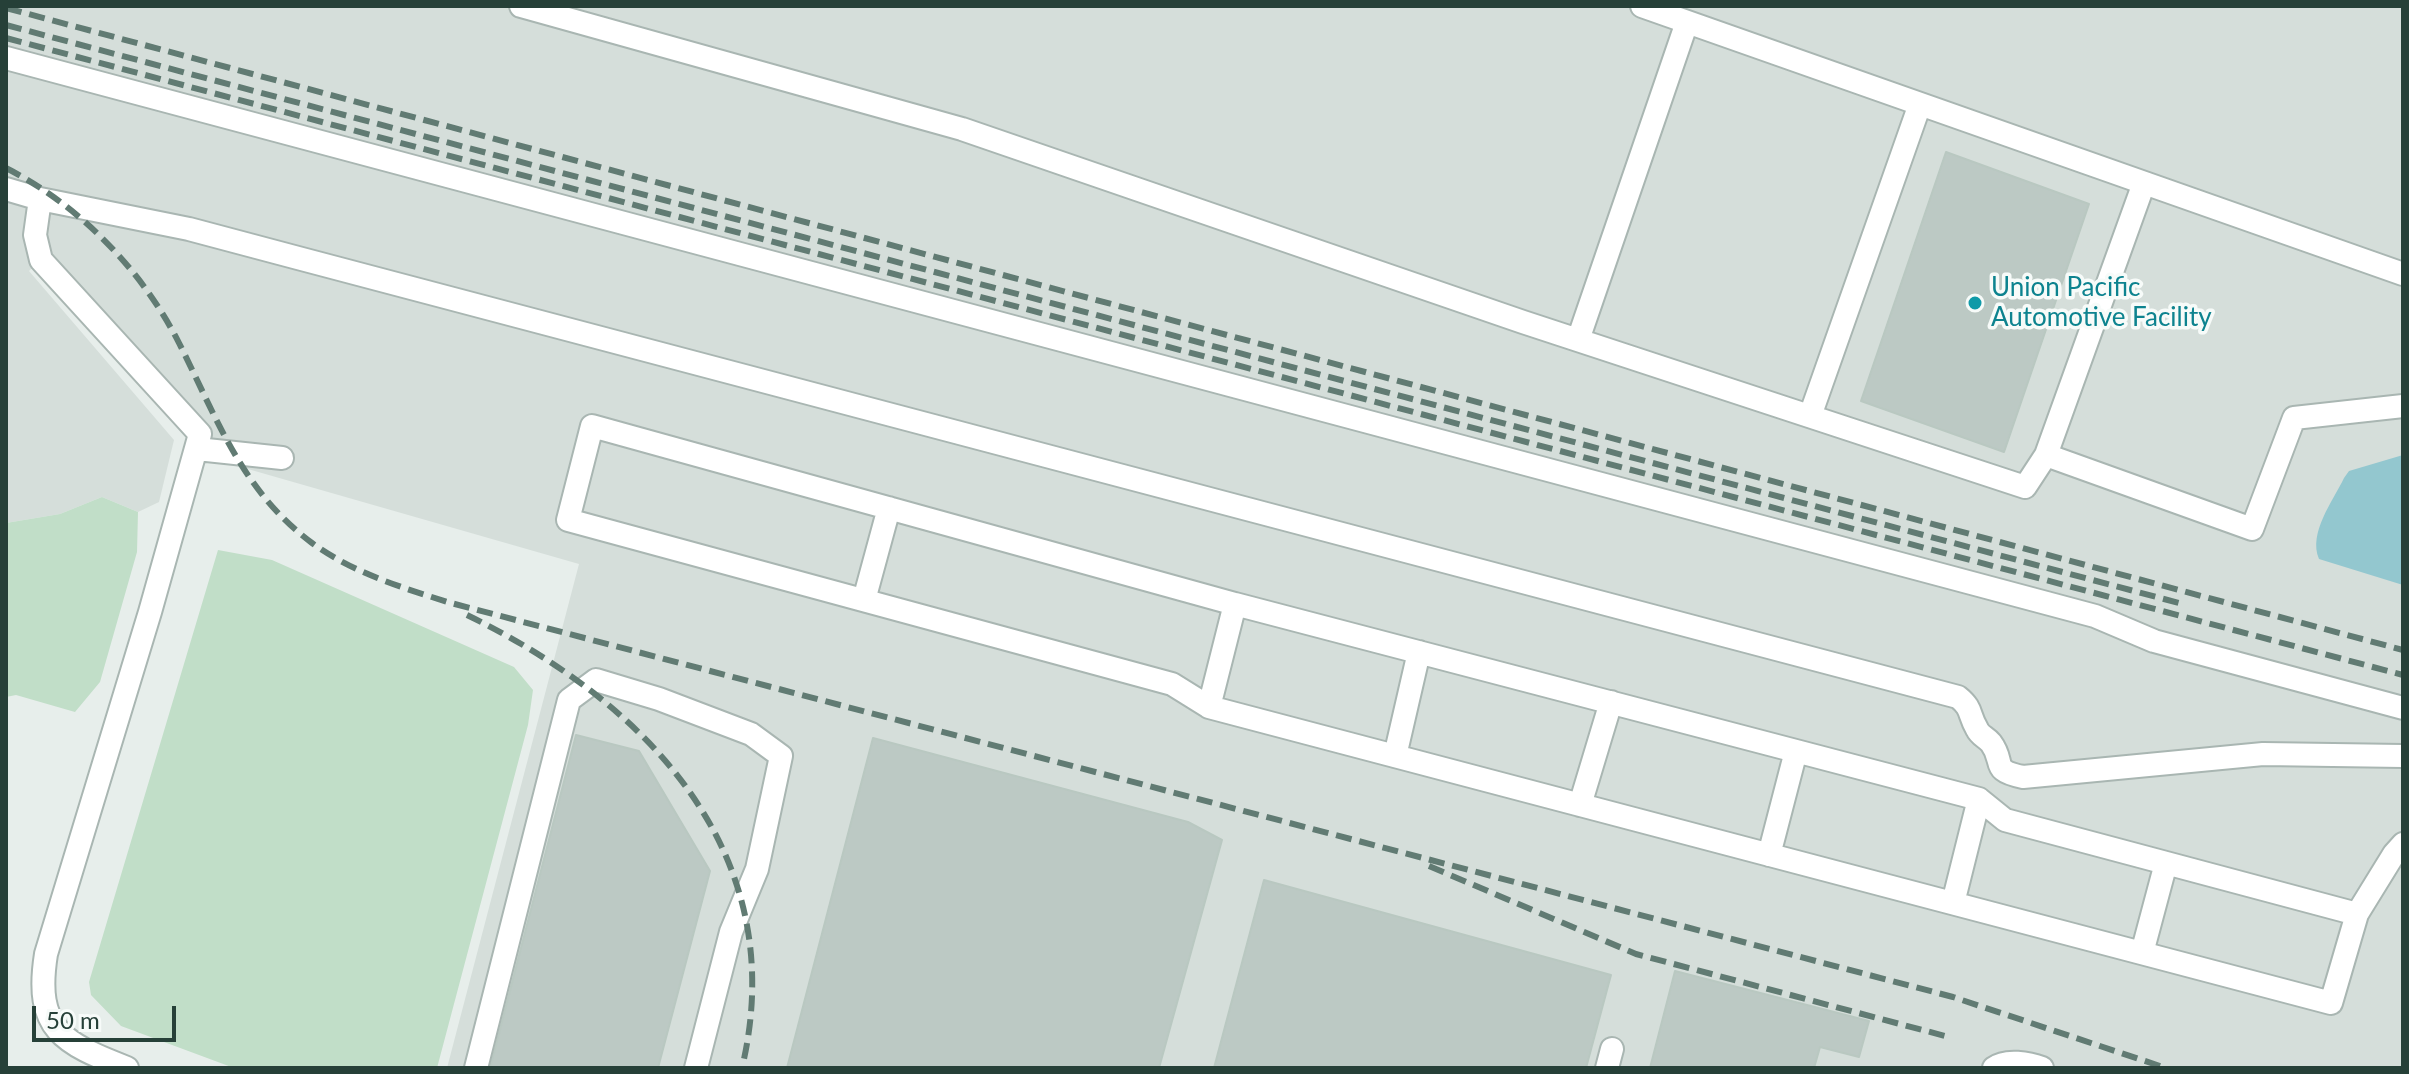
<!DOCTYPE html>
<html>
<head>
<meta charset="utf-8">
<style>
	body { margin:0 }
	#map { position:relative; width:2409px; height:1074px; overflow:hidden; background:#e7eeeb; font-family:Lato,sans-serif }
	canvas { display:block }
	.frame { position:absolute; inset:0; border:8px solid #264038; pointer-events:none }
	.scale { position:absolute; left:32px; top:1006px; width:144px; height:36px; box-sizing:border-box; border:4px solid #264038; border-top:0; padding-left:10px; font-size:24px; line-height:28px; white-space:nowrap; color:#264038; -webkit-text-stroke:6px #f7fbf9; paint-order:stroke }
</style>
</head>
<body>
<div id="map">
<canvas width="2409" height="1074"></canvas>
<div class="frame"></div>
<div class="scale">50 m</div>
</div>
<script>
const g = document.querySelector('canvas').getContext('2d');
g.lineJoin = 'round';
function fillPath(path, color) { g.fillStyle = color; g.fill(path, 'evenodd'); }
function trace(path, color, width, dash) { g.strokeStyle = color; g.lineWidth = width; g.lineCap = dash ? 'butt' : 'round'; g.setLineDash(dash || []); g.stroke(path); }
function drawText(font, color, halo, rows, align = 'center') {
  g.font = font + ' Lato,sans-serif'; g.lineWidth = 7; g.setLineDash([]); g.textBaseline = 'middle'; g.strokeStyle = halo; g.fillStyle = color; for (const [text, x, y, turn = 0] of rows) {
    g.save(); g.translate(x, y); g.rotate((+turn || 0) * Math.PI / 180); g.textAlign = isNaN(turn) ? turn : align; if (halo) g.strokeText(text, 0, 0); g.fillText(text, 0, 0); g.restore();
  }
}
fillPath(new Path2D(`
	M6 6H2403V1068H447L579 564 213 459 205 422 48 252 29 271 174 440 159 502 138 512 102 497 60 514 6 523Z`), '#d5deda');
fillPath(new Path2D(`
	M102 497 138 512 137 552 100 682 75 712 16 695 6 697V523L60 514Z
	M218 550 272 560 514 667 533 690 528 725 437 1068H234L121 1026 91 995 89 982Z`), '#c1dec8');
fillPath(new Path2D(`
	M2403 455V585L2319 559C2308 533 2333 501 2344 478L2349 471Z`), '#93c7cf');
const building = new Path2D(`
	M1946 152 2089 204 2004 452 1861 401Z
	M576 735 639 751 710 871 658 1068H490Z
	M873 738 1188 822 1222 840 1159 1068H787Z
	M1264 880 1611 975 1586 1068H1214Z
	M1675 971 1869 1021 1859 1057 1820 1047 1814 1068H1650Z`);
fillPath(building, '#bcc9c4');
trace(building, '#b9c8c1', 2);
const minor = new Path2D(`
	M521 6 962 129 1523 322 2025 487 2046 455
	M1642 6 2403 274
	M6 58 2095 616 2154 641 2403 708
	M2144 183 2046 455 2252 529 2294 418 2403 406
	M6 189 40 199 35 235 41 260 200 434 150 612 46 954C34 1030 63 1043 127 1068
	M40 199 189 229 298 258 1958 697C1973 709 1968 714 1977 729 1980 736 1986 737 1991 743 2006 763 1989 770 2023 777L2263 754 2403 756
	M1578 340 1687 22
	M1810 416 1920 104
	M197 449 282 458
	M864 600 889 508
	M1235 604 1979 799 2005 820 2357 914
	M1209 707 1235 604 592 426 568 520 1172 684 1209 707 2331 1003 2357 914 2394 854 2403 844
	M1395 756 1419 652
	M1580 805 1611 702
	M1769 855 1796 751
	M1953 903 1979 799
	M2142 953 2166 863
	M476 1068 569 700 596 680 659 699 751 734 781 756 757 869 731 932 696 1068
	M1607 1068 1612 1049
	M1994 1068C2006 1059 2029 1063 2042 1068`);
trace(minor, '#a9b6b2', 26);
trace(minor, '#fff', 22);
trace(new Path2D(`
	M6 8 2403 650
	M6 25 2179 603
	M6 38 2403 675
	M6 168C79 205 142 270 179 343 217 418 241 490 312 543 353 573 403 588 451 603L1953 997 2166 1068
	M467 615C646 702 793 853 742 1068
	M1429 866 1636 954 1949 1037`), '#617b73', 6, [16, 8]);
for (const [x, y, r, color] of [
	[1975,303,8,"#0f9aa8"]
]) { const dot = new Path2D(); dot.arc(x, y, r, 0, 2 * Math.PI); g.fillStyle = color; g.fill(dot); trace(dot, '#f7fbf9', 3); }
drawText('26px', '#0d838f', '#f7fbf9', [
	["Union Pacific",1991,288],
	["Automotive Facility",1991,318]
], 'left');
</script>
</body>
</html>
